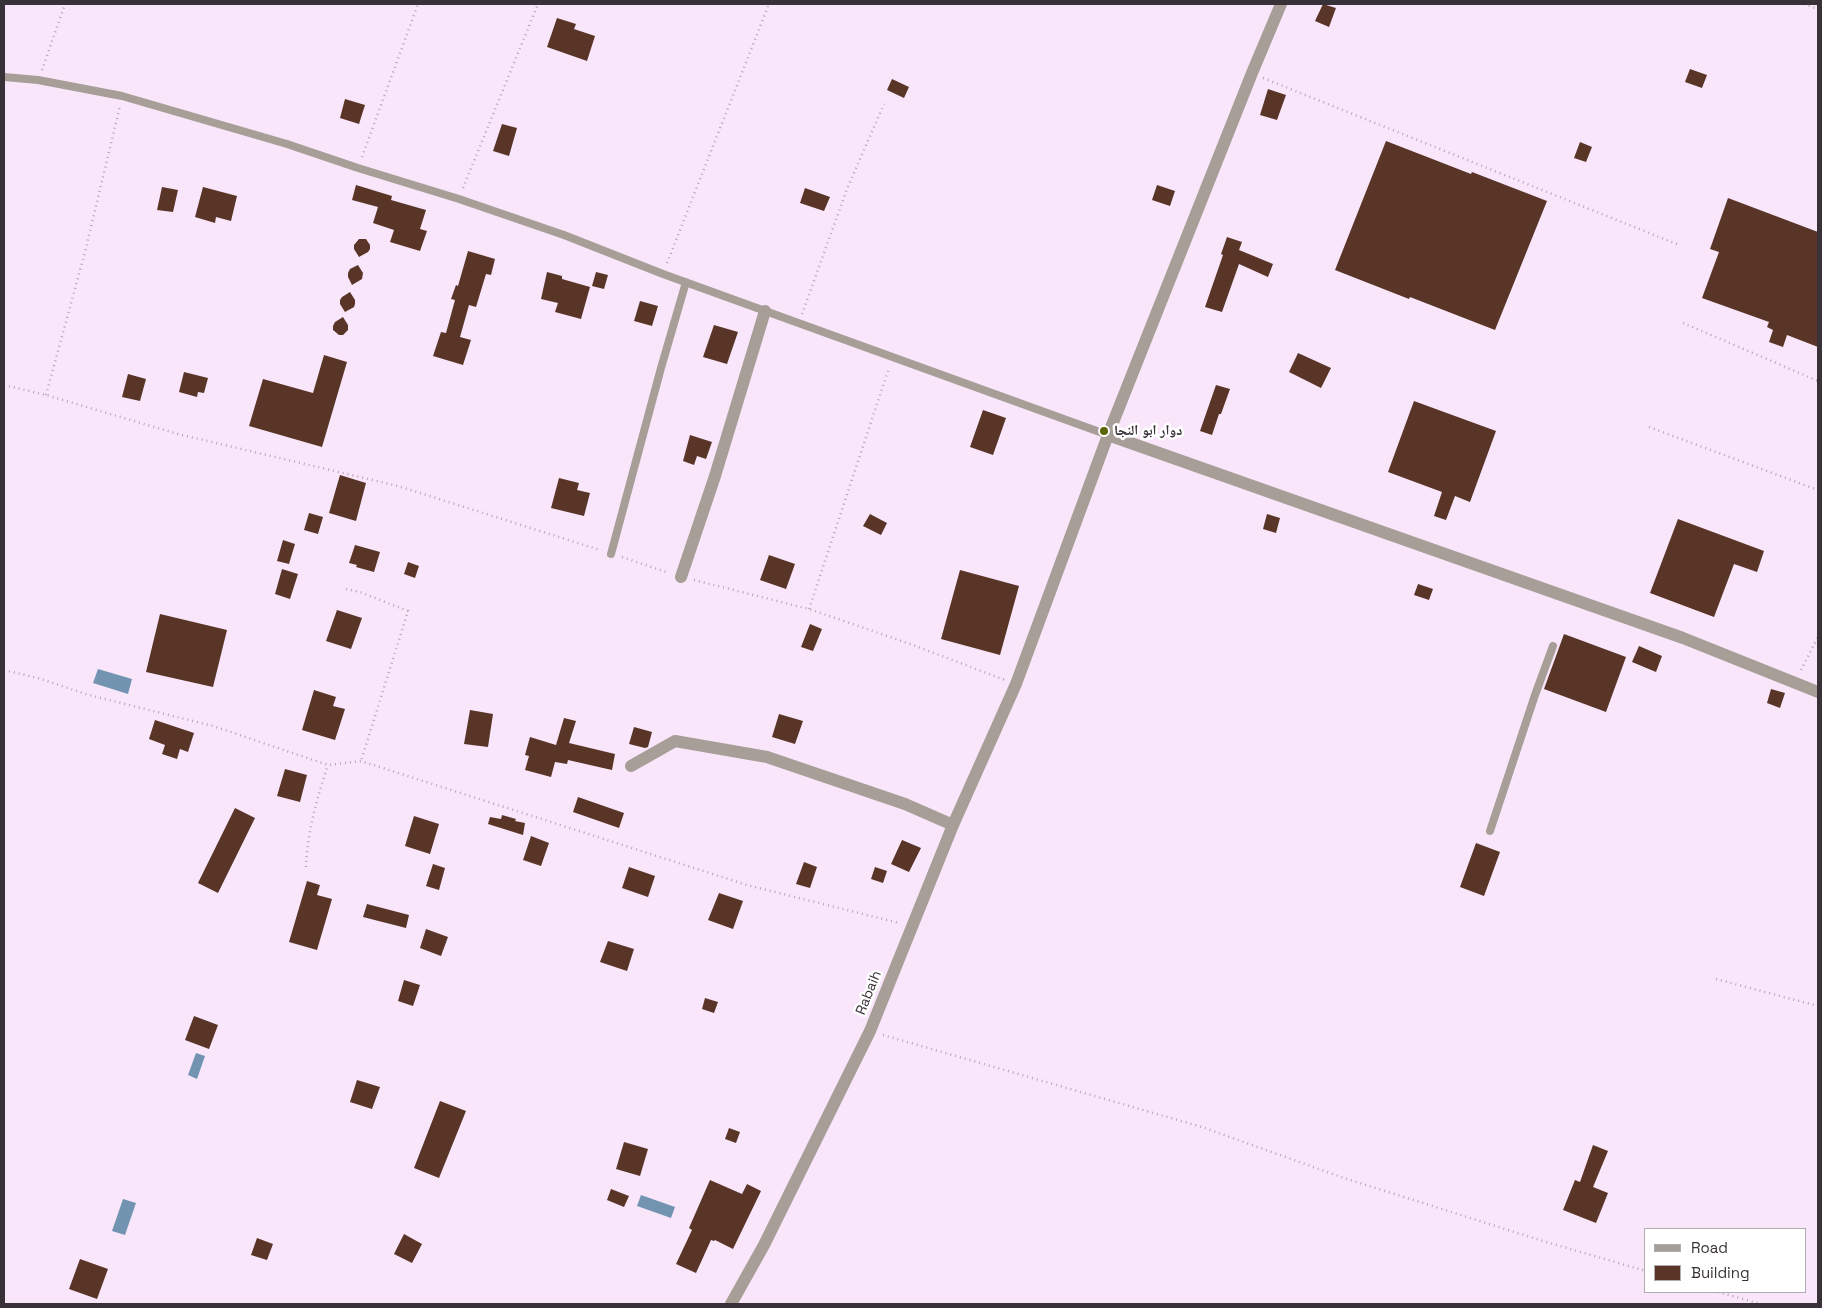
<!DOCTYPE html>
<html>
<head>
<meta charset="utf-8">
<style>
	body { margin:0 }
	#map { position:relative; width:1822px; height:1308px; overflow:hidden; background:#f9e6fa; font-family:"Space Grotesk",sans-serif }
	canvas { display:block }
	.frame { position:absolute; inset:0; border:5px solid #383138; pointer-events:none }
	.legend { position:absolute; left:1644px; top:1228px; width:162px; height:65px; box-sizing:border-box; background:#fff; border:1px solid #afadaf; margin:0; padding:6px 9px; list-style:none; font-size:15px; color:#383138 }
	.legend li { display:flex; align-items:center; gap:10px; height:25px }
	.legend b { width:25px; border:1px solid #afadaf }
</style>
</head>
<body>
<div id="map">
<canvas width="1822" height="1308"></canvas>
<div class="frame"></div>
<ul class="legend">
<li><b style="height:6px;background:#a79f97"></b>Road</li>
<li><b style="height:14px;background:#593528"></b>Building</li>
</ul>
</div>
<script>
const g = document.querySelector('canvas').getContext('2d');
g.lineJoin = 'round';
function fillPath(path, color) { g.fillStyle = color; g.fill(path, 'evenodd'); }
function trace(path, color, width, dash) { g.strokeStyle = color; g.lineWidth = width; g.lineCap = dash ? 'butt' : 'round'; g.setLineDash(dash || []); g.stroke(path); }
function drawText(font, color, halo, rows, align = 'center') {
  g.font = font + ' "Space Grotesk","Noto Naskh Arabic",sans-serif'; g.lineWidth = 5; g.setLineDash([]); g.textBaseline = 'middle'; g.strokeStyle = halo; g.fillStyle = color; for (const [text, x, y, turn = 0] of rows) {
    g.save(); g.translate(x, y); g.rotate((+turn || 0) * Math.PI / 180); g.textAlign = isNaN(turn) ? turn : align; if (halo) g.strokeText(text, 0, 0); g.fillText(text, 0, 0); g.restore();
  }
}
fillPath(new Path2D(`
	M98 669 132 679 128 694 93 683Z
	M196 1053 205 1056 197 1079 188 1075Z
	M641 1195 675 1207 671 1218 637 1206Z
	M123 1199 136 1203 125 1235 112 1231Z`), '#7294b0');
fillPath(new Path2D(`
	M1323 4 1336 8 1329 27 1315 21Z
	M557 18 576 24 574 29 595 36 587 61 547 47Z
	M1690 69 1707 75 1702 88 1685 82Z
	M892 79 909 87 904 98 887 90Z
	M1268 89 1286 95 1277 120 1260 115Z
	M345 99 365 105 359 124 340 118Z
	M502 124 517 128 509 156 493 151Z
	M1386 141 1471 174 1472 172 1547 201 1495 330 1410 297 1409 299 1335 270Z
	M1580 142 1592 147 1586 162 1574 158Z
	M356 185 392 196 391 200 426 210 420 229 427 231 420 251 390 242 394 230 373 223 378 207 352 200Z
	M1157 185 1175 191 1170 206 1152 200Z
	M162 187 178 190 173 212 157 210Z
	M203 187 237 196 231 221 216 217 215 223 195 217Z
	M805 188 830 197 824 211 800 203Z
	M1728 198 1818 232V347L1787 335 1783 347 1769 342 1773 330 1767 327 1769 322 1702 298 1719 252 1710 249Z
	M1227 237 1242 242 1239 250 1273 264 1268 277 1239 264 1222 312 1205 307 1223 255 1221 254Z
	M359 239H366L370 245V249L368 252 359 257 354 249V245Z
	M468 251 495 259 491 275 486 274 476 307 469 305 460 337 471 340 463 365 433 356 441 332 446 333 455 300 451 299 456 285 458 286Z
	M358 265 363 273 362 279 352 285 348 277V273L350 269Z
	M547 272 562 276V279L590 287 581 319 555 312 558 303 541 299Z
	M596 272 608 275 604 289 592 286Z
	M350 292 355 300V304L354 307 345 312 340 304V300L342 297Z
	M640 301 658 306 652 326 634 321Z
	M343 317 348 325V330L343 335H339L333 330V326L335 322Z
	M714 325 738 332 727 364 703 357Z
	M1298 353 1331 368 1321 388 1289 372Z
	M324 355 347 362 322 447 249 426 263 379 313 393Z
	M184 372 208 378 204 393 198 392 197 397 179 392Z
	M128 374 146 379 140 401 122 397Z
	M1216 385 1230 389 1221 414H1219L1212 435 1200 431Z
	M1414 401 1496 431 1470 502 1455 496 1446 520 1434 516 1442 492 1388 472Z
	M983 410 1006 418 993 455 970 447Z
	M690 435 712 442 706 459 697 456 694 465 683 461Z
	M340 475 366 483 356 521 329 513Z
	M559 478 579 483 577 490 590 493 584 516 551 508Z
	M309 513 323 517 318 534 304 530Z
	M870 514 887 523 881 535 863 526Z
	M1267 514 1280 518 1276 533 1263 529Z
	M1678 519 1764 551 1757 572 1734 564 1714 617 1650 593Z
	M283 540 295 544 289 564 277 561Z
	M355 545 380 552 374 572 356 567 357 565 349 563Z
	M769 555 795 564 786 589 760 580Z
	M408 562 419 566 415 578 404 574Z
	M282 569 298 574 290 599 275 594Z
	M960 570 1019 586 1000 655 941 639Z
	M1418 584 1433 589 1429 600 1414 595Z
	M337 610 362 618 351 649 326 641Z
	M160 614 227 630 213 687 146 672Z
	M810 624 822 629 813 651 801 647Z
	M1564 634 1626 657 1606 712 1544 689Z
	M1639 646 1662 656 1656 672 1632 662Z
	M1771 689 1785 693 1780 708 1767 703Z
	M314 690 336 697 333 706 345 709 335 740 302 730Z
	M470 710 493 714 488 747 464 744Z
	M779 714 803 721 795 744 772 737Z
	M564 718 576 721 569 743 615 754 612 770 568 760 567 764 555 762 551 777 525 770 529 756 525 755 530 737 556 745Z
	M155 720 194 733 188 752 180 749 177 759 162 754 165 745 149 739Z
	M634 727 652 732 648 747 645 748 629 744Z
	M285 769 307 775 300 802 277 796Z
	M578 797 624 813 619 828 573 812Z
	M235 808 255 818 218 893 198 883Z
	M502 815 516 819 515 821 525 823 523 835 488 824 490 817 501 819Z
	M414 816 439 824 430 854 405 846Z
	M531 836 549 843 541 866 523 860Z
	M902 840 921 848 909 872 891 864Z
	M1476 843 1500 852 1484 896 1460 887Z
	M804 862 817 867 810 888 796 884Z
	M433 864 445 868 439 890 426 886Z
	M629 867 655 876 648 897 622 888Z
	M875 867 887 871 883 883 871 879Z
	M307 881 320 885 317 895 332 899 317 950 289 942Z
	M719 893 743 901 733 929 708 920Z
	M367 904 409 915 406 928 363 917Z
	M426 929 448 937 441 956 420 948Z
	M608 941 634 949 627 971 600 962Z
	M404 980 420 985 413 1006 398 1001Z
	M705 998 718 1002 714 1013 702 1009Z
	M194 1016 218 1025 209 1049 185 1040Z
	M357 1080 380 1087 372 1109 350 1102Z
	M440 1101 466 1111 439 1178 414 1168Z
	M729 1128 740 1132 736 1143 725 1139Z
	M624 1142 648 1149 640 1176 616 1169Z
	M1593 1145 1608 1151 1593 1187 1608 1193 1596 1223 1563 1210 1575 1180 1580 1182Z
	M710 1180 742 1194 747 1184 761 1191 733 1249 715 1240 714 1241 711 1240 696 1273 676 1264 692 1230 689 1228Z
	M611 1189 629 1196 624 1207 607 1200Z
	M404 1234 422 1244 412 1263 394 1254Z
	M257 1238 273 1244 267 1260 251 1255Z
	M80 1259 108 1269 97 1299 69 1289Z`), '#593528');
trace(new Path2D(`
	M1804 4 1818 9
	M42 70 65 4
	M1263 78 1679 245
	M362 157 418 4
	M463 188 538 4
	M667 263 769 4
	M802 314 847 189 884 104
	M1683 323 1818 381
	M4 385 46 395 178 434 398 486 600 550
	M46 395 85 252 120 106
	M1649 427 1818 490
	M622 557 669 573
	M694 580 809 609 913 645 1005 680
	M346 589 360 592 408 611 361 761
	M809 609 889 368
	M4 670 38 678 89 695 213 726 328 765 361 761 747 885 899 923
	M1801 670 1818 637
	M306 867C307 833 317 798 328 765
	M1716 979 1818 1006
	M883 1035 1202 1127 1344 1178 1543 1241 1646 1271
	M1718 1292 1761 1304`), '#b4a5b4', 2.5, [1, 4]);
trace(new Path2D(`
	M4 77 38 80 122 96 287 144 358 168 459 199 564 235 663 274 1108 435
	M611 554 661 368 686 282
	M1490 831 1535 695 1553 646`), '#a79f97', 8);
trace(new Path2D(`
	M1108 435 1683 638 1818 692
	M681 577 715 476 765 311
	M631 766 675 741 767 757 905 804 953 825`), '#a79f97', 12);
trace(new Path2D(`
	M731 1304 764 1245 870 1031 953 825 1016 684 1108 435 1252 73 1281 4`), '#a79f97', 12);
for (const [x, y, r, color] of [
	[1104,431,5,"#5b6506"]
]) { const dot = new Path2D(); dot.arc(x, y, r, 0, 2 * Math.PI); g.fillStyle = color; g.fill(dot); trace(dot, '#fff', 2); }
drawText('bold 14px', '#383138', '#fff', [
	["دوار ابو النجا",1114,431]
], 'left');
drawText('14px', '#383138', '#fff', [
	["Rabaih",869,993,-68]
]);
</script>
</body>
</html>
